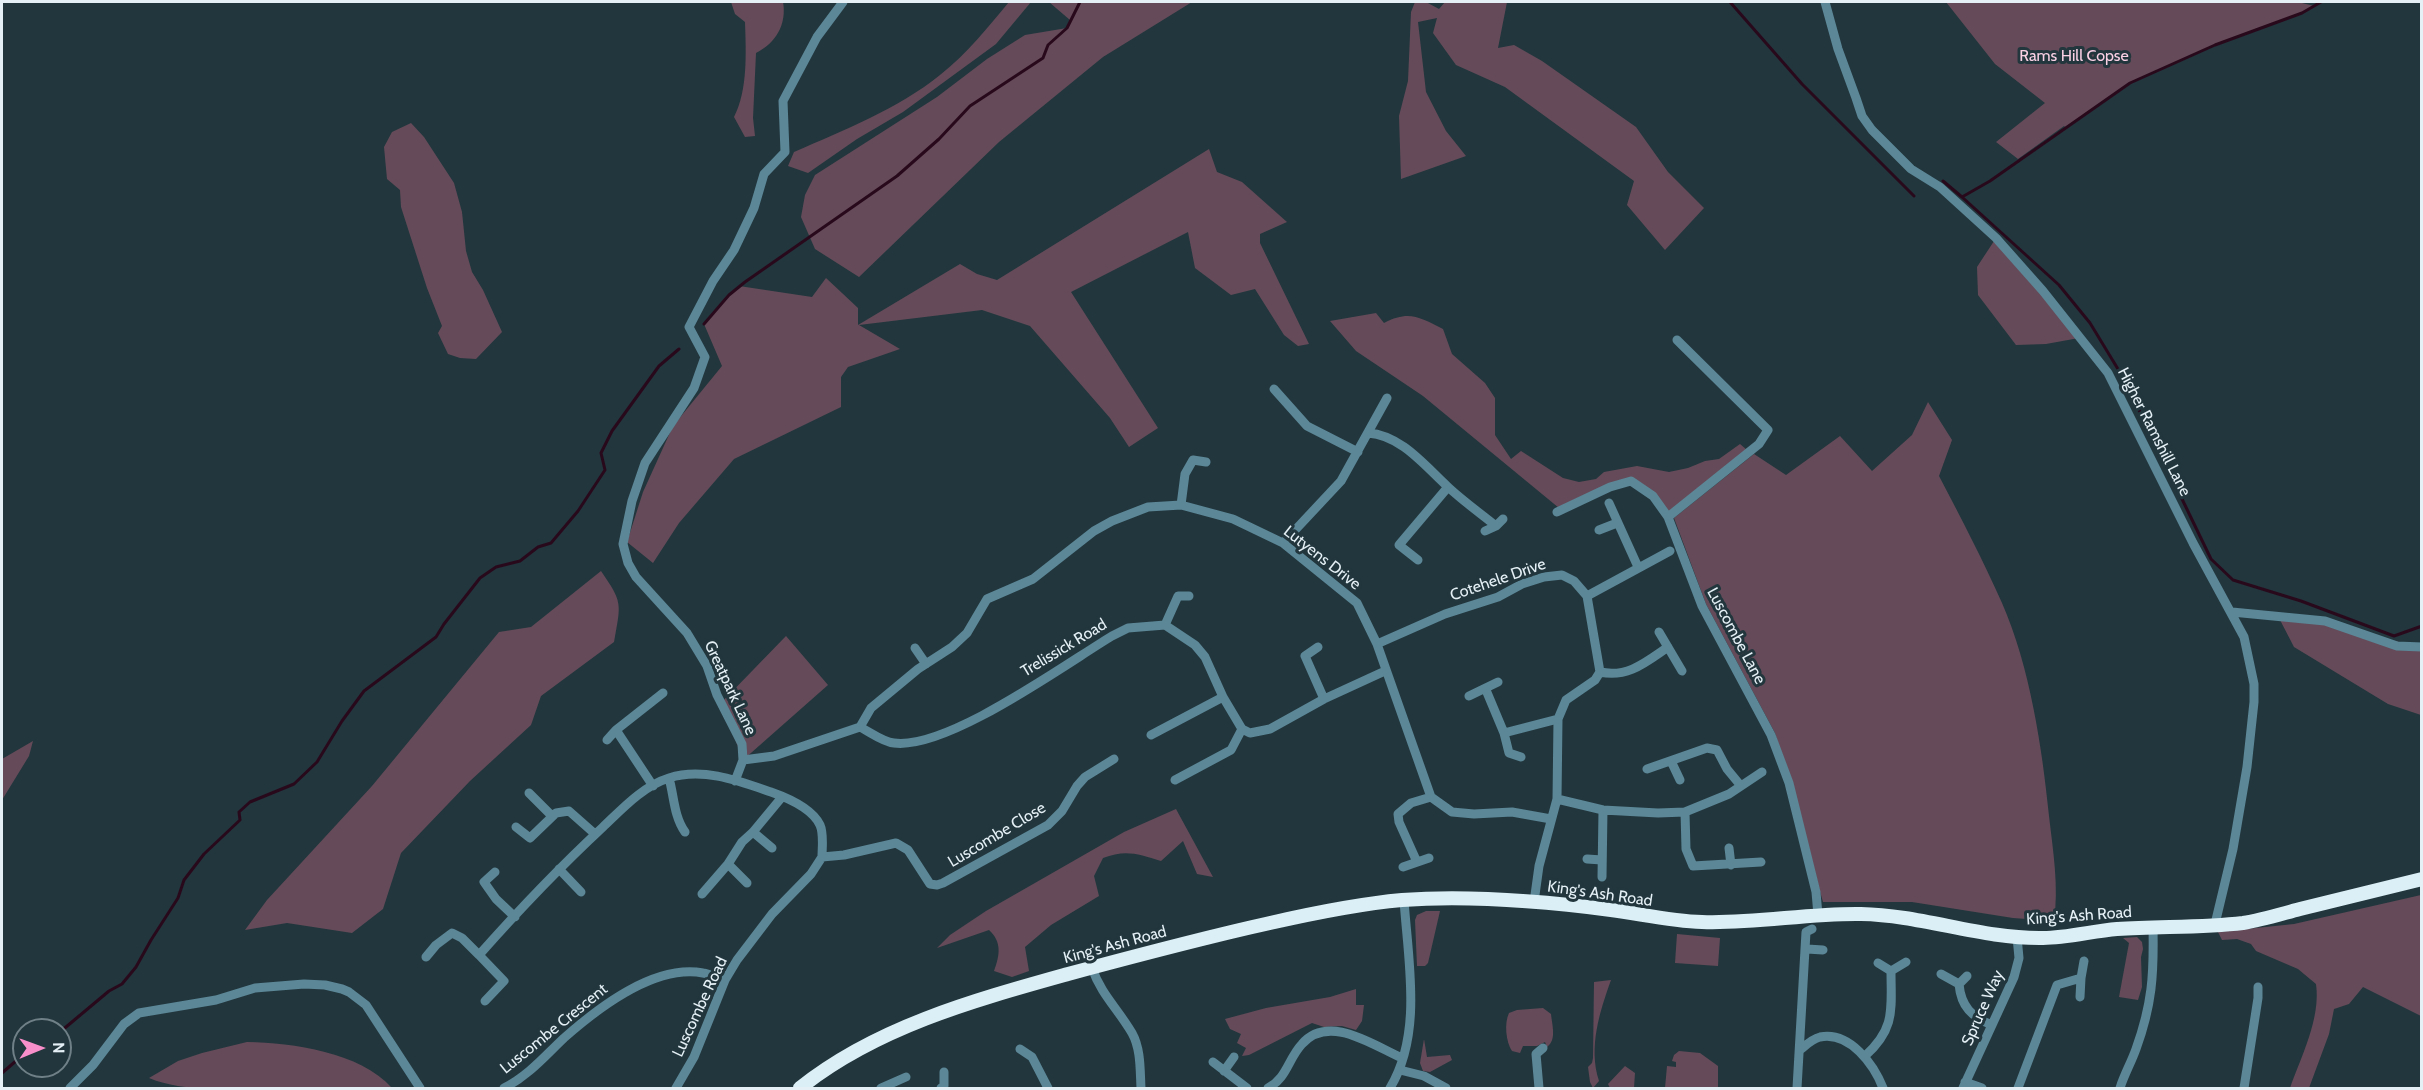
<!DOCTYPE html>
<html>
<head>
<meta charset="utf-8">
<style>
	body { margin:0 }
	#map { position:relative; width:2423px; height:1090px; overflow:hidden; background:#22363d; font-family:Cabin,sans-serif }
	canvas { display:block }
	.frame { position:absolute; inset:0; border:3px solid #e4f0f5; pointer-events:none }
	.north { position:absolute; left:12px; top:1018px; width:60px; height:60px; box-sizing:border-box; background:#22363d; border:2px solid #708087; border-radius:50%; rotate:89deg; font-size:16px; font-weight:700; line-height:24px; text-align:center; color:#e4f0f5 }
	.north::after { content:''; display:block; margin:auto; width:21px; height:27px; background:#f98fca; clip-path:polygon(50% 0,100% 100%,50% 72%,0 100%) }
</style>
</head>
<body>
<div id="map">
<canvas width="2423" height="1090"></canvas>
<div class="frame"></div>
<div class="north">N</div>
</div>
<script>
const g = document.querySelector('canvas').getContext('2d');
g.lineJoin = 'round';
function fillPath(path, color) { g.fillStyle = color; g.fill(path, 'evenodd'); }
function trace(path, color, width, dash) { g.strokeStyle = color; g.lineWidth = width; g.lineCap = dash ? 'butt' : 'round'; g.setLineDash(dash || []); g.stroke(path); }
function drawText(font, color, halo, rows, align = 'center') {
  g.font = font + ' Cabin,sans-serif'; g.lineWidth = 6; g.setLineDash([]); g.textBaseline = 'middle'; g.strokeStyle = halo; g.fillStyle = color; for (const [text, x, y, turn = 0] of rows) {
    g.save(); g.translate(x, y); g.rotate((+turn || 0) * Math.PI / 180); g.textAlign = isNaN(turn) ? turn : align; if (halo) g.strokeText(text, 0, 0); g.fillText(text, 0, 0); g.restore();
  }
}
fillPath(new Path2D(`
	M731 2H783C787 24 776 43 756 53L753 118 755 136 745 137 734 117C748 90 746 52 745 22L735 14Z
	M1009 2H1031L996 44 903 112 857 139 808 173 788 166 794 152C844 130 898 109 940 75 967 54 988 27 1009 2Z
	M1049 2H1192L1103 57 999 142 859 277 815 249 801 217 805 195 815 175 937 97 987 59 1025 35 1067 28 1070 20Z
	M1415 2H1426L1439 9 1445 2H1507L1498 48 1514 45 1542 61 1636 127 1668 172 1704 208 1665 250 1627 205 1634 181 1505 87 1456 65 1433 33 1437 18 1418 22 1426 92 1446 131 1466 156 1401 179 1399 116 1408 81 1411 12Z
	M1946 2H2298L2314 6 2302 13 2215 45 2131 83 2066 128 2064 126 2018 159 1996 142 2045 103 1995 64Z
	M411 123 424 137 454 183 462 212 466 251 472 272 483 290 502 332 476 359 460 358 448 354 438 333 442 326 427 288 401 207 400 190 387 179 384 147 392 132Z
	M1209 149 1217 172 1242 182 1287 222 1260 234V243L1309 344 1298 346 1284 335 1255 289 1231 295 1195 268 1188 232 1071 292 1158 428 1129 447 1110 418 1030 326 982 310 859 325 900 349 848 367 841 377V407L734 459 679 523 653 563 627 542 643 492 673 426 722 366 704 324 729 295 739 286 812 297 826 278 858 308V325L960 264 977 274 997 280Z
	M1996 238 2079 338 2046 344 2016 345 1978 295 1977 267Z
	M1376 313 1384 323C1409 310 1419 317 1443 329L1452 354 1485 383 1495 398V435L1511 459 1521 451 1563 478 1579 482 1596 479 1604 472 1637 466 1669 472 1688 468 1705 461 1719 459 1740 444 1747 450 1669 513 1633 478 1559 508 1423 396 1356 351 1330 321Z
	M1928 402 1952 440 1939 476C1961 518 1983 560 2002 603 2030 667 2042 747 2049 816 2053 851 2059 886 2054 921L2013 918 1912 902H1823L1775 733 1706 604 1674 518 1754 454 1786 475 1840 436 1872 471 1912 435Z
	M601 571C623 603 621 603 614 642L541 696 531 725 470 781 401 853 383 909 352 933 287 923 245 930 267 900 372 786 499 632 531 627Z
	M2279 618C2327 621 2374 637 2421 647V715L2388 704 2294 647Z
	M786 636 828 685 743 760 721 703Z
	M33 741 29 756 2 800V759Z
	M1176 809 1213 877 1197 874 1183 841 1161 861C1139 854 1125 849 1103 858L1094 876 1099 896 1051 925 1025 947 1029 971 1012 977 994 971C1000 955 1002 942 989 930L937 948 950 935 986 911 1124 832Z
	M2421 895V1016L2363 987 2349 1004 2334 1009 2329 1034 2309 1088H2290C2301 1057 2321 1018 2316 984L2298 969 2256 951 2251 944 2237 939 2222 940 2218 932 2294 924Z
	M1426 911H1440L1428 963 1425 966H1417L1415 920 1417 915Z
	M1677 934 1720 938 1718 966 1675 963Z
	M2137 937 2142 942 2143 949 2141 957 2142 987 2138 1000 2119 997 2129 943 2123 938Z
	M1611 980C1600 1011 1588 1047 1599 1081L1593 1088 1590 1082 1588 1067 1592 1063 1593 1058 1594 982Z
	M1356 989V1005H1364L1362 1021 1356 1030 1342 1026 1324 1027 1312 1023 1249 1055 1242 1056 1246 1048 1237 1043 1241 1034 1230 1029 1225 1019 1266 1008 1330 997Z
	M1543 1008 1551 1014C1552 1025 1557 1040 1547 1047L1545 1042 1537 1046H1523L1520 1053 1512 1051C1506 1042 1504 1023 1509 1013L1517 1010Z
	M1424 1039 1427 1057 1450 1055 1452 1060 1430 1072 1423 1071 1420 1063Z
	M247 1042C293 1043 360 1052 392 1088H252C240 1086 231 1088 219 1088 195 1089 171 1087 149 1078L178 1061 202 1053Z
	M1679 1051 1700 1053 1718 1066V1088H1665L1667 1066 1676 1067V1062L1672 1061 1674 1055Z
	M1625 1066 1635 1073 1634 1088H1610L1608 1084Z`), '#654b59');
trace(new Path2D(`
	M1730 2 1802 84 1914 196
	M1943 181 1962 197 1990 181 2130 83 2215 45 2302 13 2321 2
	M1962 197 2059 285 2090 323 2124 379 2211 559 2233 580 2301 601 2394 636 2422 626
	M704 324 729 295 745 282 897 176 939 139 970 106 1043 58 1048 45 1067 28 1080 2
	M60 1032 109 991 122 984 136 967 151 940 178 898 184 880 204 854 240 820 239 812 250 802 294 784 317 762 342 721 364 691 436 637 444 624 480 578 496 567 520 561 538 547 551 543 578 511 605 470 601 453 612 431 659 366 679 349
	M2 1073 24 1054`), '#28091c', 3);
trace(new Path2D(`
	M1825 2 1838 49 1856 98 1862 116 1872 130 1911 169 1940 187 1996 238 2043 291 2108 373 2193 543 2244 637 2254 684V702L2247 767 2233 849 2215 924
	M1274 389 1307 426 1358 452
	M1368 433C1401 435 1425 466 1448 487 1463 501 1480 513 1496 526
	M1609 503 1638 567
	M1181 505 1185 474 1193 460 1206 462
	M1557 512 1610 487 1631 481 1653 496 1668 517 1702 606 1771 735 1789 783 1816 892 1818 915
	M1668 517 1759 444 1768 430 1677 340
	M1599 530 1617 523
	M1485 531 1496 526 1503 519
	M1283 543 1341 481 1387 398
	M1418 560 1399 545 1448 487
	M1587 596 1670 551
	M2232 612 2325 621 2397 646 2422 647
	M1165 625 1178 596H1189
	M1659 632 1682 671
	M1377 644 1445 614 1498 597 1522 584 1544 577 1562 575 1574 581 1587 596 1600 672 1595 680 1566 700 1558 719 1557 799 1539 866 1534 902
	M1318 647 1305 656 1324 699
	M915 648 926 664
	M1600 672C1628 678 1646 662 1668 647
	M1486 690 1504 733 1509 753 1521 757
	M1469 696 1498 682
	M860 727C870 732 883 742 894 743 947 750 1064 665 1112 636L1128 628 1165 625 1195 645 1205 657 1223 697 1242 729 1250 733 1270 729 1324 699 1385 671
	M1504 733 1558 719
	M1151 735 1223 697
	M607 740 616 730
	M743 760 774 756 860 727 871 708 918 669 952 647 967 633 987 599 1033 579 1094 531 1112 521 1148 507 1181 505 1233 519 1283 543 1357 603 1377 644 1431 797 1452 812 1474 814 1512 812 1551 819
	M1671 761 1680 780
	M1647 769 1707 748 1717 750 1727 769 1741 786
	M669 778C674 796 674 817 685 832
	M1175 780 1231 750 1242 729
	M735 781 743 760 742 744 717 695 707 666 687 633 636 577 628 563 623 544 632 501 645 463 694 388 705 357 689 327 713 281 734 250 754 208 764 174 785 152 783 101 817 37 843 2
	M653 786 616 730 663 693
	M529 793 552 816
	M1557 799 1603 810 1658 813 1685 812 1729 794 1762 772
	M1685 812 1686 849 1693 866 1761 862
	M516 827 530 838 556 813 569 811 595 834
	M753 832 772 848
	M1729 848 1731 865
	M822 857 844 855 896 843 908 850 930 884 937 885 943 883 1048 825 1062 811 1077 786 1085 777 1114 759
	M1587 859 1602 860
	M1417 862 1399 822 1398 814 1411 803 1431 797
	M728 864 747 883
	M1403 867 1429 858
	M559 869 581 892
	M495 872 484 882 496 899 515 917
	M1602 877 1603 810
	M702 894 728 864 742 842 753 832 782 797
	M1807 949 1823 950
	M426 957 436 945 452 933 462 938 479 955
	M1092 968C1101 994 1118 1009 1132 1033 1141 1049 1140 1070 1141 1088
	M1891 971 1906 962
	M1941 974 1959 984
	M1967 976 1959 984C1961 1007 1972 1017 1992 1025
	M2080 997 2081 978
	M485 1001 504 981 479 955C518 911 560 867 603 827 622 809 643 786 669 778 703 767 739 781 771 792 788 798 812 808 820 825 824 834 822 847 822 857
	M1020 1049 1032 1057 1048 1088
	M1800 1050C1806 1045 1812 1039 1820 1037 1850 1031 1874 1065 1883 1088
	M1865 1056C1896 1028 1891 1009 1891 971L1878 963
	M1213 1062 1247 1088
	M1400 1070 1424 1076 1446 1088
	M1224 1071 1234 1057
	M1965 1082 1982 1088
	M70 1088 93 1065 124 1024 139 1013 216 1000 255 988 304 984 325 985 342 989 349 992 366 1005 420 1088
	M504 1088C528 1076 545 1056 564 1038 598 1008 654 964 703 973 710 974 718 978 725 980
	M676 1088 694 1057 725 980 737 960 772 914 811 874 822 857
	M881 1088 906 1077
	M941 1088 944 1086V1072
	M1268 1088C1287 1078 1288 1059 1302 1044 1329 1013 1374 1046 1402 1058
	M1390 1088C1423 1033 1408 961 1404 900
	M1539 1088 1536 1054 1543 1048
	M1797 1088 1806 932 1812 929
	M1963 1088 2014 977 2019 958 2017 937
	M2018 1088 2057 985 2081 978 2084 961
	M2120 1088C2124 1075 2131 1063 2136 1049 2152 1005 2154 975 2153 928
	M2244 1088 2258 998V987`), '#5b8797', 9);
trace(new Path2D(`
	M800 1088C876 1027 975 1000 1068 974 1135 956 1202 938 1270 923 1314 913 1357 904 1402 900 1472 895 1542 901 1611 910 1641 914 1671 921 1702 922 1755 924 1808 913 1861 914 1922 915 1981 939 2043 938 2067 938 2093 931 2117 929 2159 926 2201 928 2243 923 2262 920 2281 914 2300 909 2340 899 2381 889 2422 879`), '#daeff6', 14);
drawText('16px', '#fad0e5', '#22363d', [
	["Rams Hill Copse",2074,56]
]);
drawText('16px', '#e4f0f5', '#22363d', [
	["Higher Ramshill Lane",2154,432,63],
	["Lutyens Drive",1322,558,38],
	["Cotehele Drive",1498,580,-19],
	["Luscombe Lane",1736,636,62],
	["Trelissick Road",1064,648,-31],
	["Greatpark Lane",730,688,65],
	["Luscombe Close",997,835,-31],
	["King's Ash Road",1600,894,8],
	["King's Ash Road",2079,916,-4],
	["King's Ash Road",1115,945,-15],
	["Luscombe Road",700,1007,-65],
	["Spruce Way",1983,1008,-66],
	["Luscombe Crescent",554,1029,-39]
]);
</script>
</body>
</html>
